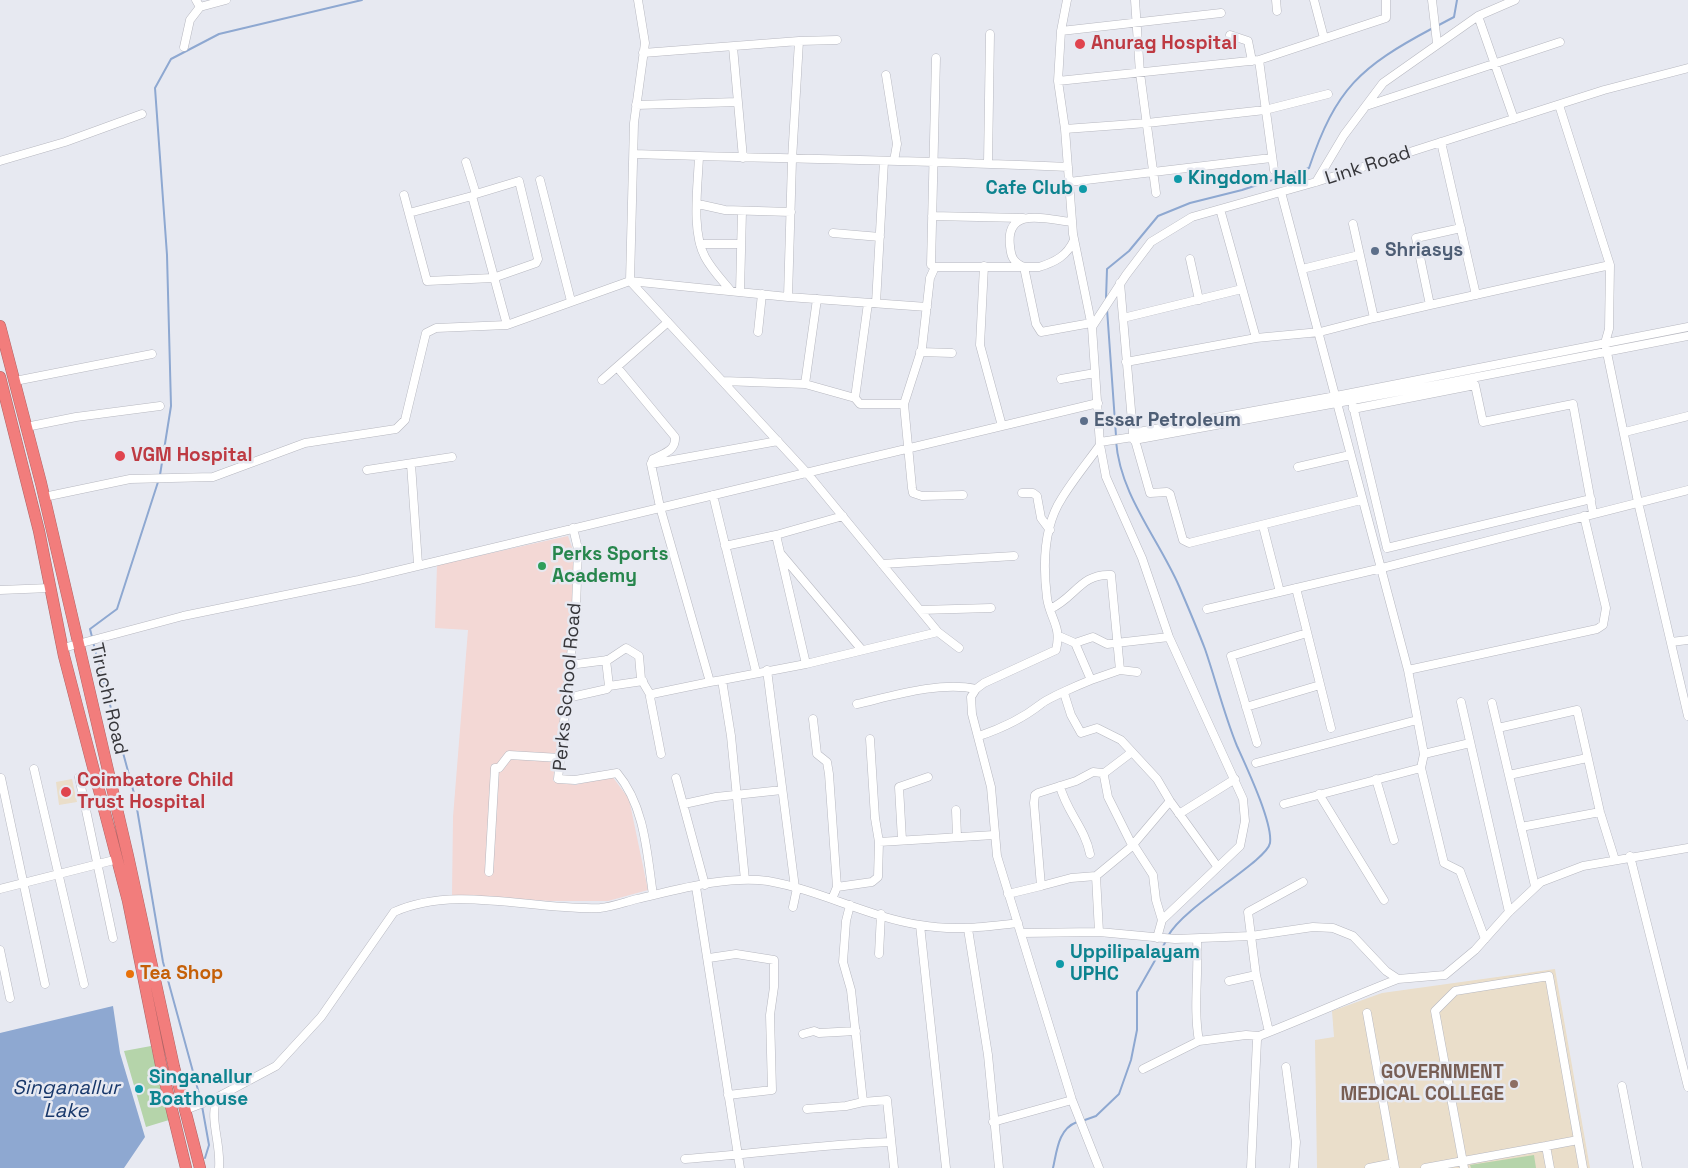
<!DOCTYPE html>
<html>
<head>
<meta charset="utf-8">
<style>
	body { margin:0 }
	canvas { display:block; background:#e7e9f1 }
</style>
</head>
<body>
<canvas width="1688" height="1168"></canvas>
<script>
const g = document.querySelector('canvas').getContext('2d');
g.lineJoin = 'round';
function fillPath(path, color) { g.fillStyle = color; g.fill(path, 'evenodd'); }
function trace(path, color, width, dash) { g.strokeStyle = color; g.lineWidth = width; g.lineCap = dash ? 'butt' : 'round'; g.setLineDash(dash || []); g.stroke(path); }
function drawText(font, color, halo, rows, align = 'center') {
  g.font = font + ' "Space Grotesk",sans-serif'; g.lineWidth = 5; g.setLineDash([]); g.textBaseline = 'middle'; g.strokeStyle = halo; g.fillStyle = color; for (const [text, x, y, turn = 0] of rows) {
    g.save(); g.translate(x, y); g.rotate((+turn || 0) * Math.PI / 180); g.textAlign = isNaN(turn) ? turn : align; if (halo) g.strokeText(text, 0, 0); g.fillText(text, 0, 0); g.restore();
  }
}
fillPath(new Path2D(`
	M568 536 575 556 572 610 553 781 575 785 612 776 629 799 648 890 608 901H551L452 895 453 817 468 630 435 628 437 565Z`), '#f3d8d5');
fillPath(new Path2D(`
	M72 779 77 802 59 805 56 782Z
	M1555 969 1590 1168H1317L1315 1040 1334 1037 1332 1011 1382 993Z`), '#eadeca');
fillPath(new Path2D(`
	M151 1046 169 1120 146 1127 124 1051Z
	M1534 1155 1536 1168H1471L1470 1165Z`), '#b5d4aa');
fillPath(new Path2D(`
	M113 1006 120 1053 145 1137 124 1168H0V1033Z`), '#8ea8d1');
trace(new Path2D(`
	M1437 26 1454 17 1457 0
	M1106 299 1107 269 1129 251 1158 216 1190 203 1242 190 1309 168C1336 88 1360 67 1433 28
	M1107 309 1116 436
	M1116 441C1120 495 1158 538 1179 586 1188 607 1197 628 1205 649 1216 681 1224 714 1237 746 1246 766 1273 823 1270 843 1267 861 1184 906 1168 936
	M160 475 171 406 167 255 155 88 171 59 219 34 362 0
	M92 637 90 629 117 609 158 482
	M93 642 135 797 163 962 201 1101
	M202 1106 209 1145 205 1158
	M1082 1121 1096 1116 1119 1094 1131 1060 1137 1030V992L1166 941
	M1053 1168C1057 1151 1058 1129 1077 1122`), '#8ea8d1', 2);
const minor = new Path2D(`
	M196 0 200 7 226 0
	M638 0 645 43 634 123 630 281 807 473 938 632 806 664 722 680
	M1067 0 1061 31 1058 81 1065 129 1073 234 1092 327 1100 445C1087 463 1073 480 1062 498 1043 527 1043 566 1047 598 1050 619 1062 626 1056 650L984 683 976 689 971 697 972 714 991 787 997 856 1072 1100 1099 1168
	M1135 0 1140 73 1156 193
	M1276 0 1277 11
	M1314 0 1324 38
	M1432 0 1437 43
	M1478 16 1514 119
	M1061 31 1221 13
	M1230 35 1248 41 1252 61
	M799 41 837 40
	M184 47 190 20 200 7
	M733 47 743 158
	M643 53 799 41 792 160 788 297 927 307
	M1259 60 1274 170
	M886 75 897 144 894 161
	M1058 81 1259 60 1386 18V0
	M636 105 738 102
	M1559 105 1610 265 1609 329 1605 343 1638 502 1688 716
	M1366 106 1560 42
	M1065 129 1147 123 1265 110 1328 94
	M1441 142 1476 295
	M634 154C779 159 924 160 1068 167
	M699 156C698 186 691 231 705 257 712 270 722 280 731 291
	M0 161 65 142 142 114
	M466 162 476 194 472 196 507 325
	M988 163 990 34
	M540 180 571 301
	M1069 182 1271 158
	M1316 182 1344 135 1383 83 1478 16 1515 0
	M1281 192 1408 670 1424 754 1421 768 1444 863 1460 871 1485 939
	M404 195 427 281 493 278 536 263 538 259 519 181 476 194
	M698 204 725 210 791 212
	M1220 209 1256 338
	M409 213 472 196
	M932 216 1023 218
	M1072 222C1048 220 1005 205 1010 246 1011 257 1013 262 1024 267L1036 324 1041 332 1091 323
	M833 233 880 237
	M700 244H741
	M1190 259 1199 300
	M984 266 980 345 1002 426
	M935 267 931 265 936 58
	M1302 269 1359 255
	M1120 283 1133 433 1150 493 1167 492 1170 494 1183 540 1189 543 1361 500
	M740 292 742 211
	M817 299 805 384 855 398
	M868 303 855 398 860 404H904
	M876 303 884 161
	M1430 305 1610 265
	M1123 318 1242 289
	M1374 318 1430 305 1416 238 1461 228
	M1092 327 1126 275 1151 242 1192 217 1316 182 1604 90 1688 68
	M758 332 762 294
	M920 352 952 353
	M1126 362 1256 338 1320 332 1374 318 1353 224
	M617 367 675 437C676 451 664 453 653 459L651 464 660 507 710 682 722 680 731 736 745 880
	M1061 379 1095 373
	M602 380 668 322
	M15 381 152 354
	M723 381 805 384
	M1353 406 1387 548 1591 499
	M1353 409 1475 385 1483 422 1573 404 1593 513
	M26 427 76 417 160 406
	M1625 432 1688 416
	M1133 433 1336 396 1688 327
	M1134 440 1446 383 1688 336
	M1100 442 1133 437
	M1100 445 1106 477 1142 558 1169 637 1243 799 1245 821 1240 846 1162 920 1157 938
	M411 464 418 564
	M651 464 778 441
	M1298 467 1350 455
	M367 470 452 457
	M1022 493H1033L1037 496 1041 518 1050 530
	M713 495 756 672
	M963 495 922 496 913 493 912 488 904 404 922 348 930 278 935 267H1039C1055 262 1067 256 1074 240
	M44 497 130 479 213 477 305 443 396 429 405 420 426 333 436 328 507 325 630 281 788 297
	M573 528 578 549 576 608 558 779 575 780 617 773C645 806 647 854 653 895
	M1264 530 1280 592
	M725 546 776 535
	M781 554 862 650
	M882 564 1014 556
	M1296 588 1331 728
	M0 590 50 588
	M1050 609C1075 598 1081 573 1111 575L1120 670
	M1207 609 1382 568 1688 490
	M920 610 991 608
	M938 632 959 648
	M1671 642 1688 640
	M1075 643 1093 637 1107 644 1169 637
	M63 648 183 616 359 580 1098 403
	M606 660 609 686
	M806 664 776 535 843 516
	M569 665 608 660 626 648 639 656 641 679 651 696
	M767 670 795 888
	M1408 670 1597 629 1603 625 1606 608 1584 516
	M1091 680 1120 670 1137 672
	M1064 693 1071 715 1081 733 1097 728 1121 740 1157 779 1170 801 1217 866
	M567 698 607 689 609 686 643 681
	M1461 702 1509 912
	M1492 703 1535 886
	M857 704C892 696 940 681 976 689
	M1246 707 1320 685
	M813 719 817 754 827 762 829 774 837 887
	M1498 728 1577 710 1600 812 1615 860
	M979 736C1003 728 1022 719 1041 704 1048 698 1081 684 1091 680L1075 643 1059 636
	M870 739 875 818 879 842
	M1257 743 1231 656 1307 633
	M661 754 650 697 652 694 710 682
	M1424 754 1470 743
	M1256 763 1417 720
	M34 769 84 984
	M1103 774 1132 752
	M1509 775 1587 758
	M79 777 113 938
	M1 778 45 984
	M676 778 705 885
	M1376 779 1394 840
	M1060 786C1066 811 1085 828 1090 854
	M1319 794 1384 900
	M684 804 716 797 782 790
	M1284 804 1421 768
	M956 810 957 837
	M1179 814 1235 779
	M1521 827 1600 812
	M902 840 899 787 928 777
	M1133 844 1153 875 1156 900 1162 920
	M1630 856 1688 1087
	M489 872 495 768H499L509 755 560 758
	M1041 886 1071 878 1096 876
	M696 887 740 1168
	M0 889 118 859
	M1008 894 1041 886 1034 803 1035 795 1038 793 1076 781 1093 772 1102 773 1104 776 1108 797 1132 845
	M832 899 837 887 872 882 878 877 879 842 994 835
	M850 905 846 921 843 962 851 990 863 1102 887 1100 894 1168
	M793 907 797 888
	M920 925 946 1168
	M968 929 988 1055 999 1168
	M1099 932 1096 876 1131 847 1170 801
	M1021 933 1099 932 1175 939 1251 936 1313 927 1333 928 1353 936 1386 971 1398 979 1445 975 1475 950 1509 912 1541 882 1583 866 1688 848
	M0 950 10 998
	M879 954 881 914
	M709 958 736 954 774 960V987L770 1015 772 1090 728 1095
	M1229 981 1256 975
	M1367 1013 1395 1168
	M1269 1032 1256 975 1248 912 1303 882
	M803 1034 814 1031 819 1033 856 1031
	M1199 1041 1246 1035 1259 1036
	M1286 1067 1296 1142 1294 1168
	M1143 1069 1199 1041C1193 1008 1199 972 1197 939
	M1622 1086 1638 1168
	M807 1109 846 1106 863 1102
	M185 1110 216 1098
	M993 1122 1072 1100
	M1546 1146 1578 1140
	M685 1159C754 1154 822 1144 891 1142
	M219 1168C221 1143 210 1124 216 1098L276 1066 321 1017 394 912C455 884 535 911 600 908 612 907 625 902 637 899 676 890 728 875 768 881 820 890 868 917 920 925 953 931 985 927 1018 923
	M1251 1168 1257 1040 1259 1036C1306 1018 1351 997 1398 979
	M1369 1168 1394 1163
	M1425 1168 1546 1146 1550 1168
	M1464 1168 1435 1011 1455 991 1549 976 1583 1168`);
const highway = new Path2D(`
	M0 326 41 483 128 856 174 1067 200 1168
	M0 377 39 531 64 656 128 901 161 1065 186 1168`);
trace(minor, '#b7b8c0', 9);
trace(highway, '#b06465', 12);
trace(minor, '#fff', 8);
trace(highway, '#f27d7c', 11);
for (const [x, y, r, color] of [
	[1080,44,6,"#e0444e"],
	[1178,179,5,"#0f9aa8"],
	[1083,189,5,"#0f9aa8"],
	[1375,251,5,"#5c6f8a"],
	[1084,421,5,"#5c6f8a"],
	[120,456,6,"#e0444e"],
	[542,566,5,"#2e9e5b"],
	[66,792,6,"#e0444e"],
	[1060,964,5,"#0f9aa8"],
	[130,974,5,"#e8710a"],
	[1514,1084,5,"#8d6e63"],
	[139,1089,5,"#0f9aa8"]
]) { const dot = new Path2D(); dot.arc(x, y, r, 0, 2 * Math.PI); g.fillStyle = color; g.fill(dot); trace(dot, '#e7e9f1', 2); }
drawText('bold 19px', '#be3a42', '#e7e9f1', [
	["Anurag Hospital",1091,44],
	["VGM Hospital",131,456],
	["Coimbatore Child",77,781],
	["Trust Hospital",77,803]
], 'left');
drawText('19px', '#36363a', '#e7e9f1', [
	["Link Road",1368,166,-18],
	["Perks School Road",568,687,-85],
	["Tiruchi Road",108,699,77]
]);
drawText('bold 19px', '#0d838f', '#e7e9f1', [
	["Kingdom Hall",1188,179],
	["Cafe Club",1073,189,"right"],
	["Uppilipalayam",1070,953],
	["UPHC",1070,975],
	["Singanallur",149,1078],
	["Boathouse",149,1100]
], 'left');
drawText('bold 19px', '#4e5e75', '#e7e9f1', [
	["Shriasys",1385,251],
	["Essar Petroleum",1094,421]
], 'left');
drawText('bold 19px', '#27864d', '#e7e9f1', [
	["Perks Sports",552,555],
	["Academy",552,577]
], 'left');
drawText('bold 19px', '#c56008', '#e7e9f1', [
	["Tea Shop",140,974]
], 'left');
drawText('bold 19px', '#785e54', '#e7e9f1', [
	["GOVERNMENT",1504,1073],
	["MEDICAL COLLEGE",1504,1095]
], 'right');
drawText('italic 20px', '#17376a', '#e7e9f1', [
	["Singanallur",66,1089],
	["Lake",66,1112]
]);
</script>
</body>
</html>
